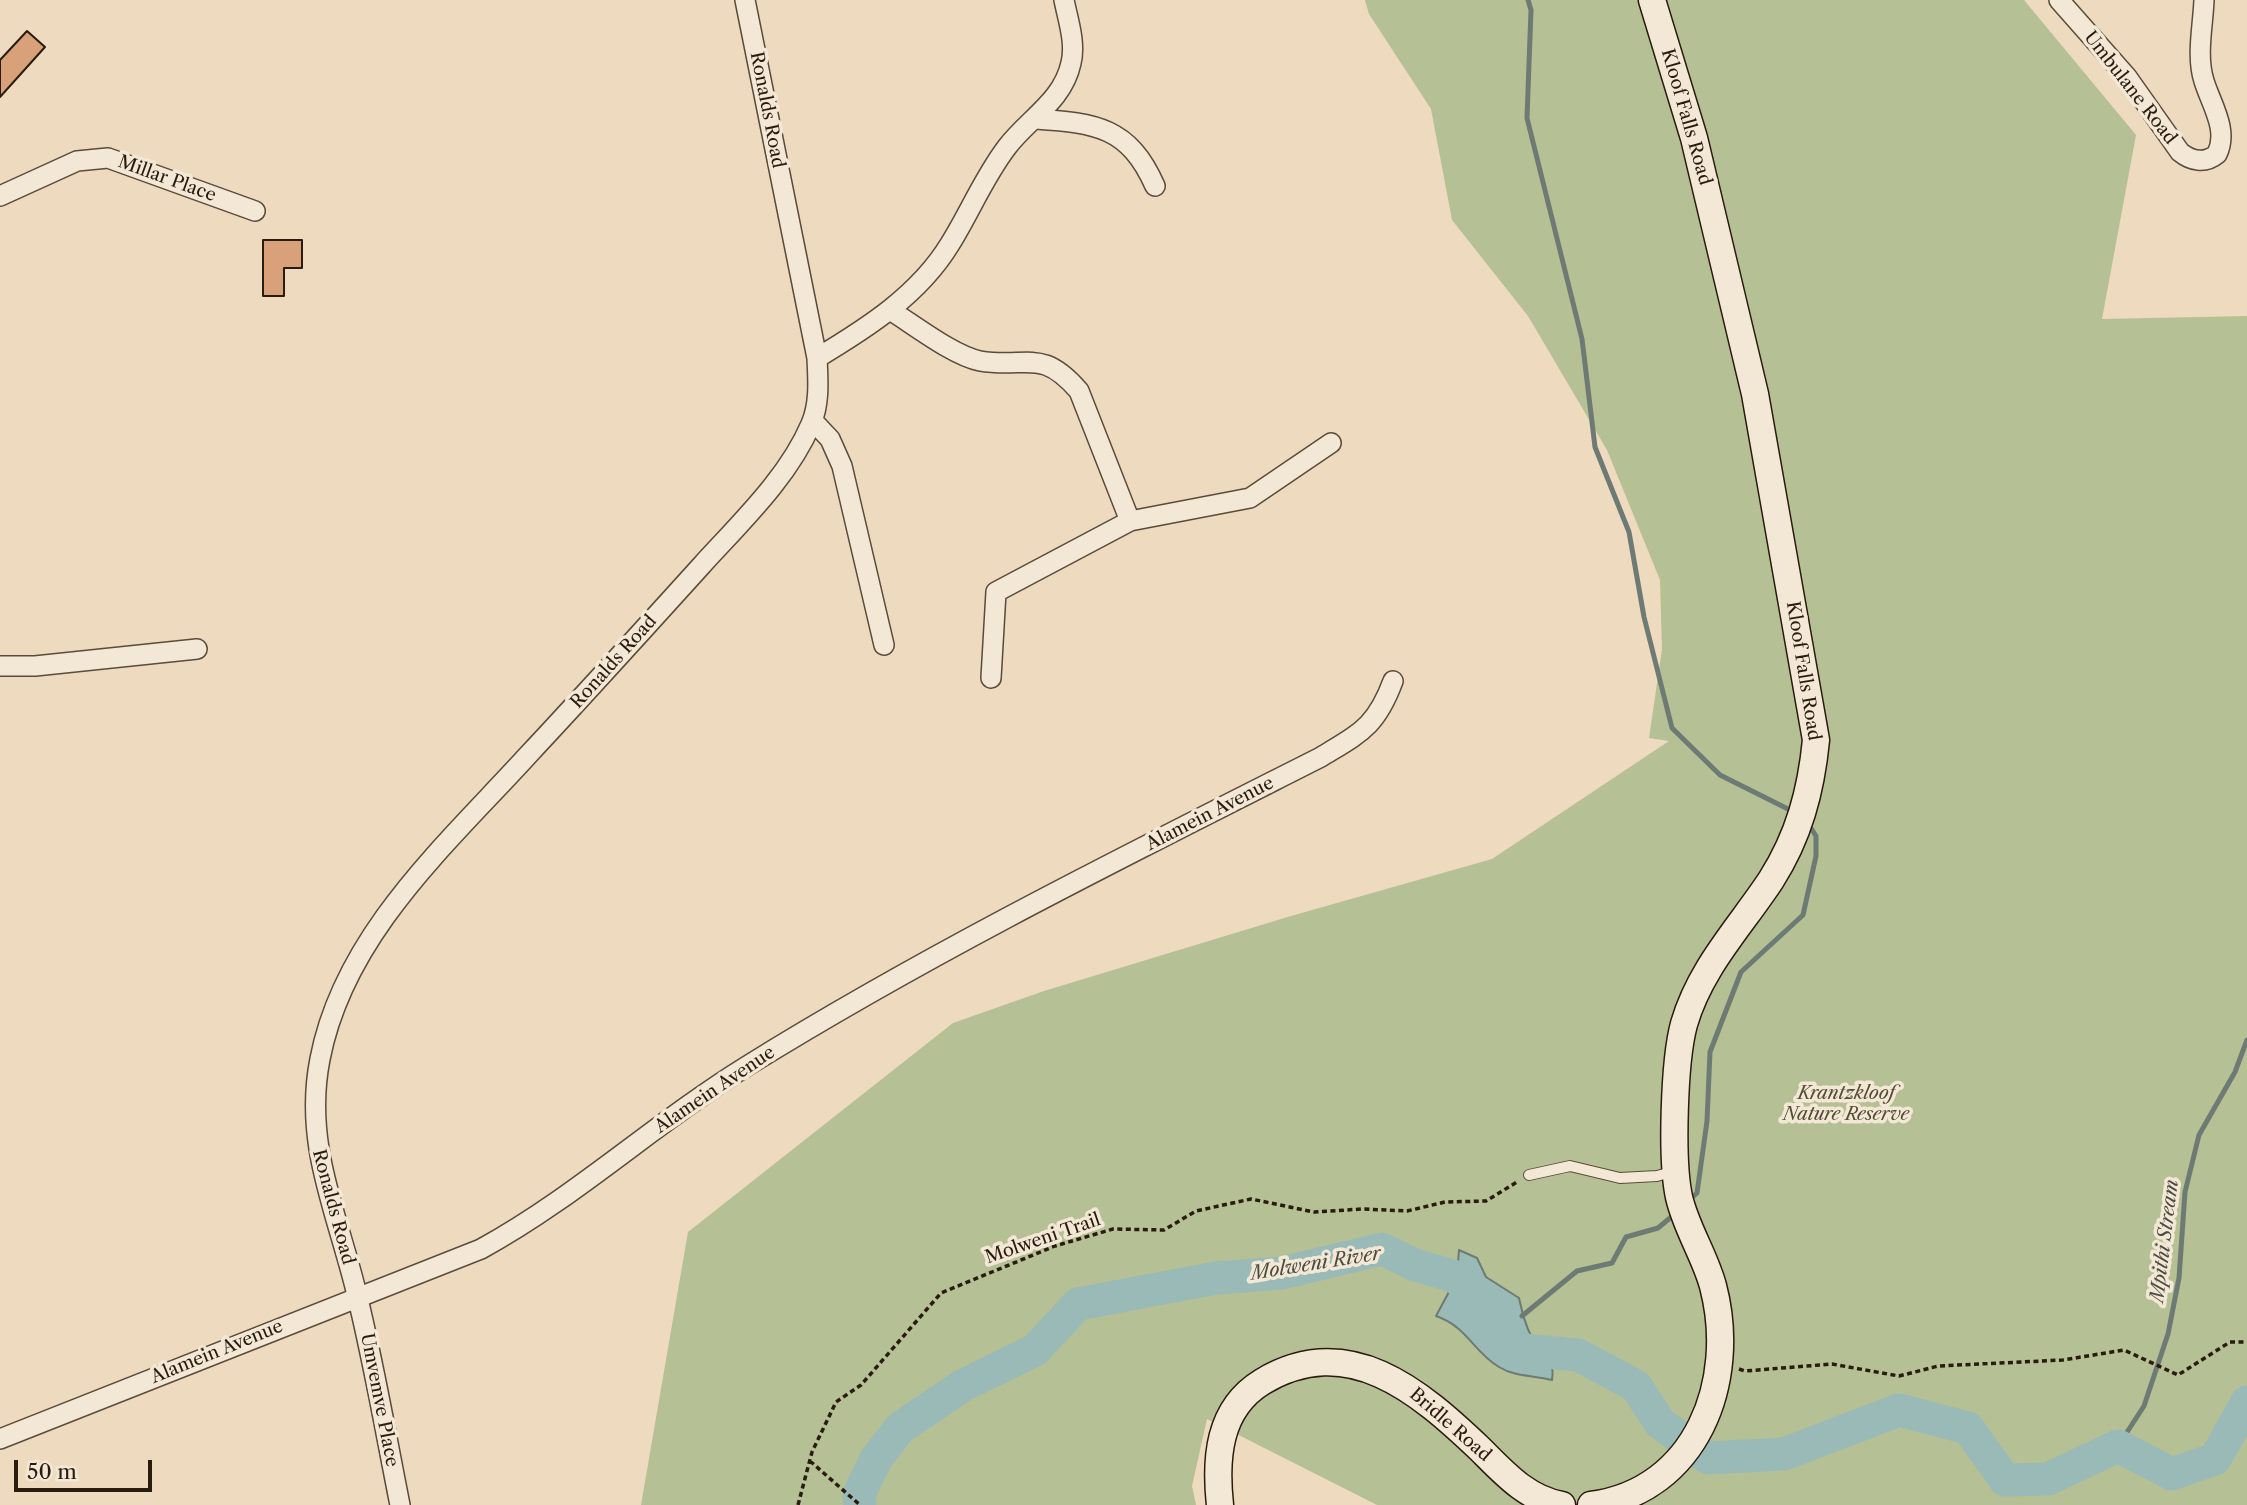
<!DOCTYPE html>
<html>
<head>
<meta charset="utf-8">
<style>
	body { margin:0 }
	#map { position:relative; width:2247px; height:1505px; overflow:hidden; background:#eddabf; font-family:"Libre Caslon Text",serif }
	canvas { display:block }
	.scale { position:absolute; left:14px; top:1460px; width:138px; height:32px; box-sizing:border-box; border:4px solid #291c0e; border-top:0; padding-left:9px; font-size:21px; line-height:24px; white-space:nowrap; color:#291c0e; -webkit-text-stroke:5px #f3e7d5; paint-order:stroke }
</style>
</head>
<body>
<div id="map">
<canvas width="2247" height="1505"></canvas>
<div class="scale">50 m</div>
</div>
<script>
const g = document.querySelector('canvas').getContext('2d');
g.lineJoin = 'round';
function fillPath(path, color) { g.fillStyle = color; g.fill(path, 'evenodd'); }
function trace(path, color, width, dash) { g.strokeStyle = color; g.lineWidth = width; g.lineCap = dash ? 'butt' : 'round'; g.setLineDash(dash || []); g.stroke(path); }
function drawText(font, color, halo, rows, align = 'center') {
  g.font = font + ' "Libre Caslon Text",serif'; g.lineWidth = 7; g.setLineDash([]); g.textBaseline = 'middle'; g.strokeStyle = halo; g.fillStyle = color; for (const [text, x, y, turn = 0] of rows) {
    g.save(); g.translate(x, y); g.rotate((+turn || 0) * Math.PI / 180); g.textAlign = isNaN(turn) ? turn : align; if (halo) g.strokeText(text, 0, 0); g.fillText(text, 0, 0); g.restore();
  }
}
fillPath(new Path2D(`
	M1365 0H2024L2136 135 2102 319 2247 316V1505H1377L1207 1419 1192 1486 1196 1505H641L688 1232 953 1023 1044 991 1291 916 1492 859 1669 741 1649 738 1662 649 1660 580 1607 450 1528 316 1452 220 1431 109 1369 14Z`), '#b5c094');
const water = new Path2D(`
	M1459 1250 1477 1258 1486 1277 1519 1298C1522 1312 1525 1324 1531 1336 1540 1354 1556 1357 1552 1380 1534 1375 1515 1377 1499 1367 1473 1352 1468 1327 1436 1316L1457 1277Z`);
fillPath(water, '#9abab8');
trace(water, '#6d7b74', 2);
trace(new Path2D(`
	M1528 0 1531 10 1527 118 1582 339 1595 447 1629 532 1644 617 1672 728 1720 775 1788 809
	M1688 1201 1697 1193 1707 1121 1710 1052 1741 972 1803 915 1816 856V836L1807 822
	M1522 1316 1577 1271 1612 1263 1626 1237 1658 1228 1676 1213
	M2118 1446 2144 1406 2168 1334 2179 1278 2185 1192 2199 1135 2235 1072 2247 1040`), '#6d7b74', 5);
trace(new Path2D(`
	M860 1505 859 1494 876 1459 900 1428 962 1386 1035 1350 1078 1304 1216 1278 1282 1273 1382 1249 1415 1265 1457 1277 1496 1327 1523 1350 1578 1355 1636 1386 1660 1423 1708 1458 1784 1454 1899 1410 1968 1428 2005 1480 2048 1479 2118 1446 2172 1474 2215 1459 2247 1402`), '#9abab8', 33);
const building = new Path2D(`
	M27 31 45 47 0 97V60Z
	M263 240H302V268H284V296H263Z`);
fillPath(building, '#d8a17a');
trace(building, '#291c0e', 2);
const lane = new Path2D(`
	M1529 1175 1570 1166 1620 1178 1657 1176 1675 1171`);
const street = new Path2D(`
	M2059 0 2127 77 2180 152C2191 161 2205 164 2217 154 2229 130 2211 104 2204 81 2196 56 2203 26 2204 0
	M1036 119C1096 123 1129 127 1155 186
	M0 196 77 161 108 158 255 211
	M890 310C914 325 954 356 980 361 1027 369 1041 347 1079 391L1130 521
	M817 358C867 328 919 295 950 244 970 212 984 177 1007 147 1028 119 1063 101 1071 63 1076 43 1068 20 1064 0
	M813 421 830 439 842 466 884 645
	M0 666H35L197 649
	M991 678 996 592 1130 521 1250 498 1331 443
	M0 1439 481 1249C576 1197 655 1123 747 1066 931 952 1127 855 1321 757 1360 733 1376 727 1393 681
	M400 1505C386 1435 374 1364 357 1295 338 1214 303 1145 320 1059 344 934 447 844 529 754 587 692 644 629 701 566 740 523 788 478 811 424 820 403 818 380 817 358L745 0`);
const secondary = new Path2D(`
	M1220 1505C1215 1459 1218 1409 1262 1382 1348 1330 1419 1391 1480 1449 1504 1473 1527 1499 1562 1505
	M1591 1505C1697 1491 1738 1381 1713 1286 1705 1256 1686 1228 1679 1197 1671 1160 1674 1061 1684 1024 1700 968 1740 927 1771 880 1799 836 1811 791 1816 740L1755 394 1694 138 1652 0`);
trace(lane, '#5a4c3a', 12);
trace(street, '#5a4c3a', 22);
trace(secondary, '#291c0e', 29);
trace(new Path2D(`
	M1739 1369 1745 1371 1832 1364 1899 1376 1938 1366 2063 1360 2124 1350 2178 1375 2230 1342H2247
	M810 1461 860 1505
	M798 1505 812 1452 836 1402 861 1385 941 1293 1055 1246 1113 1229 1164 1230 1196 1211 1251 1199 1314 1212 1362 1209 1407 1211 1445 1202 1486 1201 1517 1182`), '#291c0e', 3.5, [5, 3.5]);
trace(lane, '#f3e7d5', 10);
trace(street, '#f3e7d5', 19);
trace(secondary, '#f3e7d5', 26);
drawText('18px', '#291c0e', '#f3e7d5', [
	["Umbulane Road",2130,88,52],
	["Ronalds Road",767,110,79],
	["Kloof Falls Road",1686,117,74],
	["Millar Place",167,179,20],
	["Ronalds Road",614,662,-48],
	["Kloof Falls Road",1803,671,81],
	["Alamein Avenue",1210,814,-27],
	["Alamein Avenue",715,1090,-34],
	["Ronalds Road",333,1207,75],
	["Molweni Trail",1043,1239,-19],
	["Alamein Avenue",217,1352,-22],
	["Umvemve Place",379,1400,79],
	["Bridle Road",1450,1425,41]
]);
drawText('italic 18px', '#534d36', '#f3e7d5', [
	["Krantzkloof",1846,1094],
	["Nature Reserve",1846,1115]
]);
drawText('italic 19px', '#4b4b41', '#f3e7d5', [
	["Mpithi Stream",2165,1241,-83],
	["Molweni River",1316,1264,-9]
]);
</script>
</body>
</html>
